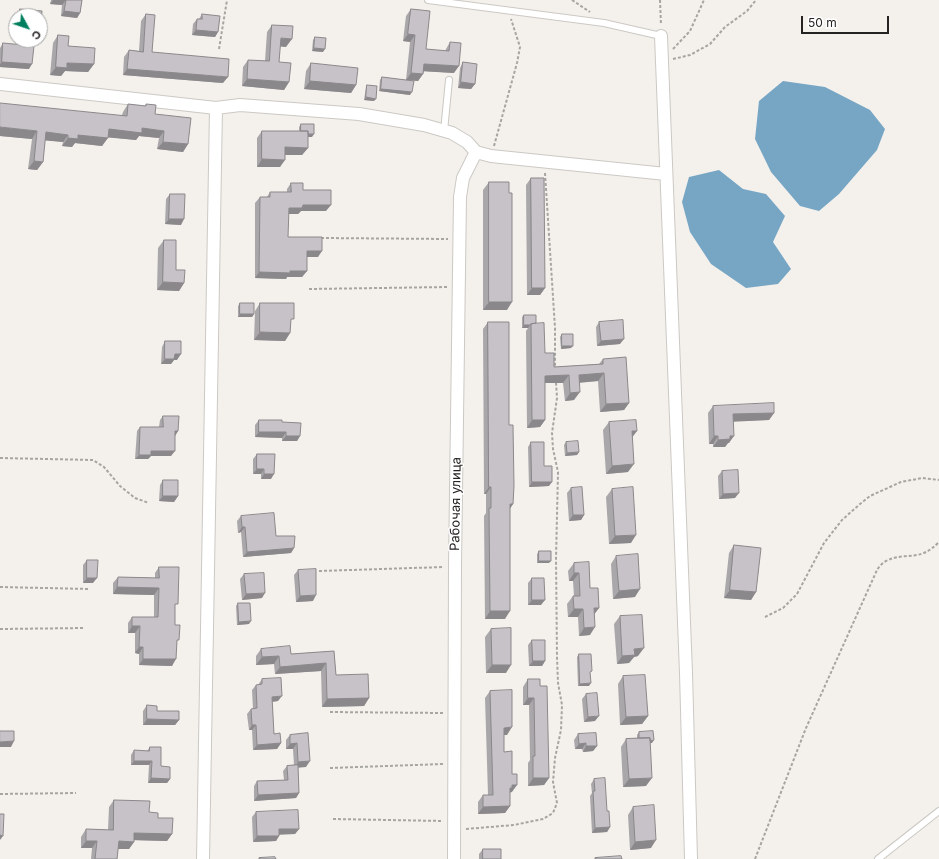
<!DOCTYPE html>
<html>
<head>
<meta charset="utf-8">
<style>
	body { margin:0 }
	#map { position:relative; width:939px; height:859px; overflow:hidden; background:#f4f1ec; font-family:Inter,sans-serif }
	canvas { display:block }
	.north { position:absolute; left:8px; top:8px; width:40px; height:40px; box-sizing:border-box; background:#fff; border:1px solid #a7a7a6; border-radius:50%; rotate:130deg; font-size:11px; font-weight:700; line-height:16px; text-align:center; color:#242321 }
	.north::after { content:''; display:block; margin:auto; width:14px; height:18px; background:#007e5d; clip-path:polygon(50% 0,100% 100%,50% 72%,0 100%) }
	.scale { position:absolute; left:801px; top:16px; width:88px; height:18px; box-sizing:border-box; border:2px solid #242321; border-top:0; padding-left:5px; font-size:12px; line-height:14px; white-space:nowrap; color:#242321; -webkit-text-stroke:3px #fff; paint-order:stroke }
</style>
</head>
<body>
<div id="map">
<canvas width="939" height="859"></canvas>
<div class="north">С</div>
<div class="scale">50 m</div>
</div>
<script>
const g = document.querySelector('canvas').getContext('2d');
g.lineJoin = 'round';
function fillPath(path, color) { g.fillStyle = color; g.fill(path, 'evenodd'); }
function trace(path, color, width, dash) { g.strokeStyle = color; g.lineWidth = width; g.lineCap = dash ? 'butt' : 'round'; g.setLineDash(dash || []); g.stroke(path); }
function drawText(font, color, halo, rows, align = 'center') {
  g.font = font + ' Inter,sans-serif'; g.lineWidth = 3; g.setLineDash([]); g.textBaseline = 'middle'; g.strokeStyle = halo; g.fillStyle = color; for (const [text, x, y, turn = 0] of rows) {
    g.save(); g.translate(x, y); g.rotate((+turn || 0) * Math.PI / 180); g.textAlign = isNaN(turn) ? turn : align; if (halo) g.strokeText(text, 0, 0); g.fillText(text, 0, 0); g.restore();
  }
}
fillPath(new Path2D(`
	M783 81 825 87 870 110 885 129 877 150 839 194 819 211 800 206 771 172 755 139 759 101Z
	M719 170 743 189 766 194 785 216 773 242 791 269 778 284 746 288 711 264 690 232 682 202 689 177Z`), '#77a6c5');
const service = new Path2D(`
	M428 0 604 23 661 36
	M444 131 449 80
	M878 859 939 811`);
const minor = new Path2D(`
	M661 36 686 673 691 859
	M0 84 216 108 240 105 359 114 424 125 452 133 467 142 476 152 491 156 666 174
	M203 859 216 108
	M454 859 455 566 460 197 463 178 476 152`);
trace(service, '#ccc9c4', 8);
trace(minor, '#ccc9c4', 14);
trace(new Path2D(`
	M572 0 590 12
	M660 0 661 25
	M219 49 227 0
	M673 49 690 31 704 0
	M673 59 690 55 710 44 725 27 747 11 756 0
	M494 146 517 63 520 47 511 19
	M545 173 555 328V370
	M321 238 448 239
	M309 289 448 287
	M0 458 93 460 104 467 120 486 135 498 149 503
	M319 571 444 567
	M0 587 89 589
	M765 617 783 608 797 594 824 543 842 520 860 504 870 496 901 482 922 478 939 480
	M0 629 85 628
	M330 712 444 713
	M330 768 443 764
	M0 794 76 793
	M333 819 443 821
	M466 829 514 825 543 819 553 813 557 803 553 782 555 758 561 730 562 705 558 683 557 657 556 559 558 472 553 449 552 433 557 398 556 382
	M755 859 806 728 877 570C879 567 882 563 886 561 906 551 919 563 939 542`), '#a7a5a1', 2, [3, 2]);
trace(service, '#fff', 6);
trace(minor, '#fff', 12);
fillPath(new Path2D(`
	M51 0H82L80 13 77 18 61 16 62 5 50 4Z
	M20 9 42 11 41 25H44L43 34 40 38V16H17V15Z
	M411 9 426 49 445 51 446 49 450 42 454 73 424 71 423 74 418 81 407 80 410 95 379 91 380 80 382 77 406 80 410 42 403 41 406 16Z
	M146 14 152 52 223 83 123 75 124 57 129 50 139 51 141 21Z
	M202 14 218 32 215 37 192 35 193 24 197 19H199Z
	M272 25 286 47 280 46 279 62 289 82 284 90 242 86 243 67 248 60 265 61 267 32Z
	M58 35 68 46 94 64 88 72 65 71 61 76 50 75 53 43Z
	M315 37 323 52 312 51 313 40Z
	M3 43 29 69 0 67V48Z
	M463 62 475 84 471 89 458 88 460 68Z
	M311 63 356 85 351 93 304 89 306 71Z
	M367 85 374 101 364 100 366 88Z
	M128 104 145 106 146 104 155 114 188 144 183 152 157 149 159 138 139 136 136 140 108 137 102 146 75 143 72 147 62 146 63 142 45 140 43 162 37 170 28 169 32 139 0 136 122 115 123 112Z
	M301 124 312 137H308V148L302 155H285L280 167H257V138L262 131H299V127Z
	M531 178 545 288 540 295H527L526 185Z
	M489 182 507 310H483V190Z
	M291 183 303 190 326 211H301L298 214H288V237L318 257H307V271L302 277H287L286 279 255 278V203L260 197H267L270 192H287V189Z
	M170 194 181 225 165 224 166 199Z
	M164 240 176 270 184 283 179 291 157 290 158 248Z
	M240 303 254 314 252 317H238V306Z
	M260 303 291 323 290 333 285 341 254 340 255 311Z
	M524 315 536 324 545 353 554 367 599 364 603 359 629 403 624 410 600 412 598 381 579 383 574 400 565 401 563 383H545V420L540 427 527 428 526 331 528 328H522V317Z
	M488 322 509 425 513 504 510 509 505 619H485L484 516 486 513V494H484L483 329Z
	M599 322 620 344 597 346 596 327Z
	M562 334 571 348 561 349 560 337Z
	M165 341 177 360H174L171 364H161L162 347Z
	M713 406 774 413 769 420 733 421 729 443H728L725 447H713V444H709L708 413Z
	M163 416 178 431 175 436 171 456H151L148 459H135L137 431 140 427H159L160 420Z
	M259 420 282 422 300 436 297 441H282V438L255 437V425Z
	M609 422 632 437 628 472 606 474 603 430Z
	M531 442 549 486 529 487 528 447Z
	M566 442 579 452 577 455 565 456 564 445Z
	M257 454 271 479H261V474H253V459Z
	M722 471 735 498 719 499 718 476Z
	M163 480 178 496 174 502 159 501 160 485Z
	M571 488 584 515 581 520 569 521 567 493Z
	M612 489 631 543 609 544 606 497Z
	M241 516 276 536 294 548 291 553 243 557 241 532 238 533 237 521Z
	M734 545 756 592 751 600 724 598 729 553Z
	M539 551 549 563H537V554Z
	M616 556 635 597 613 599 611 564Z
	M87 560 93 583H83V565Z
	M574 563 590 588 599 608 594 614 590 635 579 636 578 617H568L567 604 573 596H574L573 581H569L568 571Z
	M159 567 175 608V625L177 644 172 666 139 665V654L135 653V633H128V623L132 617H154V595L113 594V583L118 577 155 578V573Z
	M298 570 313 601 296 602 294 575Z
	M244 574 262 598 242 600 240 579Z
	M532 578 541 605H528V583Z
	M238 603 249 624 237 625 236 606Z
	M620 616 638 656 634 657 629 663 617 664 614 624Z
	M491 629 506 673H486L485 637Z
	M532 640 545 661 542 666H529L528 645Z
	M261 649 291 654 334 651 336 675 369 698 364 706 322 707 321 671 275 674 274 664 256 665V656Z
	M579 654 589 686H578L577 657Z
	M623 676 648 716 642 724 620 725 618 684Z
	M262 679 278 701 272 702 274 734 281 743 277 749 253 750 252 730H249L247 714 251 709H253L252 690 256 685H258Z
	M528 679 540 686 549 778 544 785 528 786V763L530 760 529 705H523V687Z
	M490 691 507 735H504V752L512 792H510V806L505 813 478 814V802L483 795H488L485 698Z
	M586 694 595 721 584 722 582 699Z
	M147 705 157 711 179 720 175 725H143V711Z
	M639 732 652 743H650L646 786 623 787 621 747 626 739 637 738V735Z
	M308 733 306 767H298L299 793 296 798 254 801V786L257 781 284 780 283 771 287 766 294 765 293 749H286V740L290 735Z
	M578 734 597 746 593 751 583 752 582 749H575L574 740Z
	M150 747 161 766 170 779 167 783H148L149 765H131V755L134 750 147 751Z
	M594 779 607 811 610 827 607 832 592 833 590 796 592 793 591 784Z
	M114 800 149 812 158 818 172 834 167 841 134 840V842L129 849H118L117 859H91L92 848H81V837L86 829 108 830 109 807Z
	M633 807 651 848 630 850 628 815Z
	M256 812 299 829 295 834H279V836L276 841 253 842 252 817Z
	M483 849 501 859H479V854Z`), '#aaa7ab');
fillPath(new Path2D(`
	M53 0H66L62 5 50 4Z
	M64 11 80 13 77 18 61 16Z
	M196 30 218 32 215 37 192 35Z
	M40 34H43L40 38Z
	M408 34 415 35 410 42 403 41Z
	M281 38 292 39 286 47 276 46Z
	M314 48 325 49 323 52 312 51Z
	M2 62 32 64 29 69 0 67V64Z
	M67 63 94 64 88 72 65 71 61 76 50 75 56 67Z
	M424 64 459 66 454 73 419 71Z
	M127 69 228 77 223 83 123 75Z
	M411 73 423 74 418 81 406 80Z
	M247 79 289 82 284 90 242 86Z
	M310 81 356 85 351 93 304 89Z
	M461 82 475 84 471 89 458 88Z
	M381 89 412 92 410 95 379 91Z
	M366 97 376 99 374 101 364 100Z
	M0 127 37 131 32 139 0 136Z
	M142 128 164 131 159 138 139 136 136 140 103 137 109 129Z
	M46 132 68 135 63 142 40 140Z
	M301 134H314L312 137H299Z
	M78 135 108 138 102 146 75 143 72 147 62 146 68 138Z
	M163 142 188 144 183 152 157 149Z
	M285 147 308 148 302 155H280Z
	M262 159 285 160 280 167H257Z
	M34 161 43 162 37 170 28 169Z
	M303 205H331L326 211H301L298 214H284L289 208Z
	M169 219H184L181 225 165 224Z
	M307 251H322L318 257H303Z
	M290 271H307L302 277H287L286 279 255 278 259 272Z
	M163 282 184 283 179 291 157 290Z
	M532 288H545L540 295H527Z
	M489 302H512L507 310H483Z
	M240 314H254L252 317H238Z
	M524 325H530L528 328H522Z
	M260 332 290 333 285 341 254 340Z
	M624 339 620 344 597 346 601 341Z
	M562 346H573L571 348 561 349Z
	M175 354H181L177 360H174L171 364H161L165 359Z
	M604 373 598 381 573 383 579 375Z
	M569 375 563 383H540L545 376Z
	M580 392 574 400 565 401 570 393Z
	M629 403 624 410 600 412 606 404Z
	M774 413 769 420 728 422 733 414Z
	M532 420H545L540 427 527 428Z
	M175 431H178L175 436H172Z
	M632 431H637L631 439Z
	M259 432H286L282 438 255 437Z
	M286 436H300L297 441H282Z
	M714 436H718L713 444H709Z
	M730 436H734L729 443H728L725 447H713L718 440Z
	M151 451H175L171 456H151L148 459H135L139 455Z
	M579 452 577 455 565 456 567 453Z
	M634 464 628 472 606 474 612 466Z
	M257 469H264L261 474H253Z
	M264 474H274L271 479H261Z
	M532 482H552L549 486 529 487Z
	M489 487H491L486 494H484Z
	M739 493 735 498 719 499 723 494Z
	M163 496H178L174 502 159 501Z
	M510 504H513L508 511Z
	M573 515H584L581 520 569 521Z
	M242 527H245L241 532 238 533Z
	M636 535 631 543 609 544 615 536Z
	M294 548 291 553 243 557 247 552Z
	M539 561H551L549 563H537Z
	M574 573H579L573 581H569Z
	M87 578H97L93 583H83Z
	M117 587 159 588 154 595 113 594Z
	M640 589 635 597 613 599 619 591Z
	M730 590 756 592 751 600 724 598Z
	M265 593 262 598 242 600 246 594Z
	M316 595 313 601 296 602 300 596Z
	M532 600H545L541 605H528Z
	M594 608H599L593 616Z
	M574 609H583L578 617H568Z
	M490 611H510L505 619H485Z
	M251 621 249 624 237 625 239 622Z
	M132 626H140L135 633H128Z
	M595 627 590 635 579 636 584 628Z
	M139 647H143L139 654 135 653Z
	M644 648 638 656 634 657 629 663 617 664 622 656 634 649Z
	M279 656 274 664 256 665 262 657Z
	M143 659H176L172 666 139 665Z
	M533 661H545L542 666H529Z
	M326 663 321 671 275 674 280 667Z
	M492 665H511L506 673H486Z
	M591 683 589 686H578L580 684Z
	M282 696 278 701 268 702 272 697Z
	M369 698 364 706 322 707 327 699Z
	M528 698H534L529 705H523Z
	M599 716 595 721 584 722 588 717Z
	M648 716 642 724 620 725 626 717Z
	M147 719 179 720 175 725H143Z
	M252 725H256L252 730H249Z
	M512 727 507 735H498L504 728Z
	M654 740 652 743 637 744 639 741Z
	M14 741 11 747H0V742Z
	M281 743 277 749 253 750 257 745Z
	M297 743 293 749H286L290 744Z
	M586 743 582 749H575L579 744Z
	M586 746H597L593 751 583 752Z
	M134 761H152L149 765H131Z
	M310 761 306 767 295 768 298 762Z
	M151 778 170 779 167 783H148Z
	M533 778H549L544 785 528 786Z
	M652 778 646 786 623 787 629 779Z
	M512 785H517L512 792 509 793 505 795Z
	M299 793 296 798 254 801 258 795Z
	M510 806 505 813 478 814 483 807Z
	M610 827 607 832 592 833 595 828Z
	M279 829H299L295 834 275 835Z
	M134 833 172 834 167 841 129 840Z
	M0 835 3 836 0 840Z
	M257 836H279L276 841 253 842Z
	M656 840 651 848 630 850 635 842Z
	M86 841H97L92 848H81Z
	M119 841 134 842 129 849H113Z`), '#8b888b');
const building = new Path2D(`
	M65 0H82L80 13 64 11 66 0Z
	M20 9 42 11 41 25H44L43 34H40V16H20Z
	M411 9 430 11 426 49 449 51 450 42 461 43 459 66 424 64 423 74 411 73 415 35 408 34Z
	M146 14 155 15 152 52 229 59 228 77 127 69 129 50 143 52Z
	M202 14 220 16 218 32 196 30 197 19H202Z
	M272 25 293 26 292 39 281 38 279 62 291 63 289 82 247 79 248 60 269 61Z
	M58 35 69 36 68 46 95 48 94 64 67 63V68L56 67Z
	M315 37 326 38 325 49 314 48Z
	M3 43 34 46 32 64 2 62Z
	M463 62 477 64 475 84 461 82Z
	M311 63 358 68 356 85 310 81Z
	M382 77 414 81 412 92 381 89Z
	M367 85 377 86 376 99 366 97Z
	M0 103 127 116 128 104 146 106V104L156 105 155 114 191 118 188 144 163 142 164 131 142 128V133L109 129 108 138 78 135V139L68 138V135L46 132 43 162 34 161 37 131 0 127Z
	M301 124H314V134H308V131H301Z
	M262 131H308V148L285 147V160L262 159Z
	M531 178H544L545 288H532Z
	M489 182H509V193H512V302H489Z
	M291 183H303V190H331V205H303L302 208H289L288 237H322V251H307V271H290V273L259 272 260 197H270V192H291Z
	M170 194H185L184 219H169Z
	M164 240H176V270H185L184 283 163 282Z
	M240 303H254V314H240Z
	M260 303H294V319H291L290 333 260 332Z
	M524 315H536V323L531 324 530 325H524Z
	M623 320 624 339 601 341 599 322Z
	M488 322H509V425H513L514 486 513 504H510V611H490L489 508H491V487H489Z
	M544 323 545 353H554V367L603 364V359L626 357 629 403 606 404 604 373 579 375 580 392 570 393 569 375 545 376V420H532L531 324Z
	M562 334H573V346H562Z
	M165 341H181V354H175L174 359H165Z
	M774 403V413L733 414 734 436H730V439L718 440V436H714L713 406Z
	M163 416H179L178 431H175V451H151V455H139L140 427H163Z
	M259 420H282V422L301 423 300 436H286V432H259Z
	M636 420 637 431H632L634 464 612 466 609 422Z
	M578 441 579 452 567 453 566 442Z
	M531 442H544V466H552V482H532Z
	M257 454H275L274 474H264V469H257Z
	M738 470 739 493 723 494 722 471Z
	M163 480H178V496H163Z
	M582 487 584 515H573L571 488Z
	M633 487 636 535 615 536 612 489Z
	M274 513 276 536H295L294 548 247 552 245 527H242L241 516Z
	M734 545 761 548 756 592 730 590Z
	M539 551H551V561H539Z
	M638 554 640 589 619 591 616 556Z
	M87 560H98L97 578H87Z
	M589 562 590 588H598L599 608H594L595 627 584 628 583 609H574L573 596H580L579 573H574V563Z
	M159 567H179L178 604H175V625H180L179 640H177L176 659H143V647H139L140 626H132V617H158L159 588 117 587 118 577 159 578Z
	M316 569V595L300 596 298 570Z
	M264 573 265 593 246 594 244 574Z
	M532 578H544L545 600H532Z
	M238 603H250L251 621 239 622Z
	M642 615 644 648 634 649 635 655 622 656 620 616Z
	M511 628V665H492L491 629Z
	M532 640H545V661H533Z
	M290 646 291 654 334 651 336 675 368 674 369 698 327 699 326 663 280 667 279 656 262 657 261 649Z
	M579 654H591L592 671 590 672 591 683 580 684Z
	M645 675 648 716 626 717 623 676Z
	M281 678 282 696 272 697 274 734 280 733 281 743 257 745 256 725H252L251 709 257 708 256 685 262 684V679Z
	M528 679H540V686H547L549 778H533V756H535L534 698H528Z
	M512 690V727L504 728V752L512 751V774H517V785H512V788H510V806L483 807V795H493L490 691Z
	M597 693 599 716 588 717 586 694Z
	M147 705 157 706V711H179V720L147 719Z
	M0 731H14V741L0 742Z
	M653 731 654 740 650 741V738H639V732Z
	M308 733 310 761 298 762 297 743 290 744V735Z
	M596 733 597 746H586V743L579 744 578 734Z
	M650 738 652 778 629 779 626 739Z
	M150 747H161V766L170 767V779L151 778 152 761H134V750L149 751Z
	M298 765 299 793 258 795 257 781 288 780 287 766Z
	M605 778 607 811H609L610 827 595 828 593 791H595L594 779Z
	M114 800 150 801 149 812 158 813V818H173L172 834 134 833V842L119 841 117 859H95L97 841H86V829L113 830Z
	M654 805 656 840 635 842 633 807Z
	M298 810 299 829H279V836H257L256 812Z
	M0 814H4L3 836 0 835Z
	M483 849H501V859H483Z
	M621 856 622 859H595V858Z
	M275 857 276 859H259V858Z`);
fillPath(building, '#c6c2c7');
trace(building, '#8b888b', 1);
drawText('13px', '#242321', '#fff', [
	["Рабочая улица",456,504,-89]
]);
</script>
</body>
</html>
